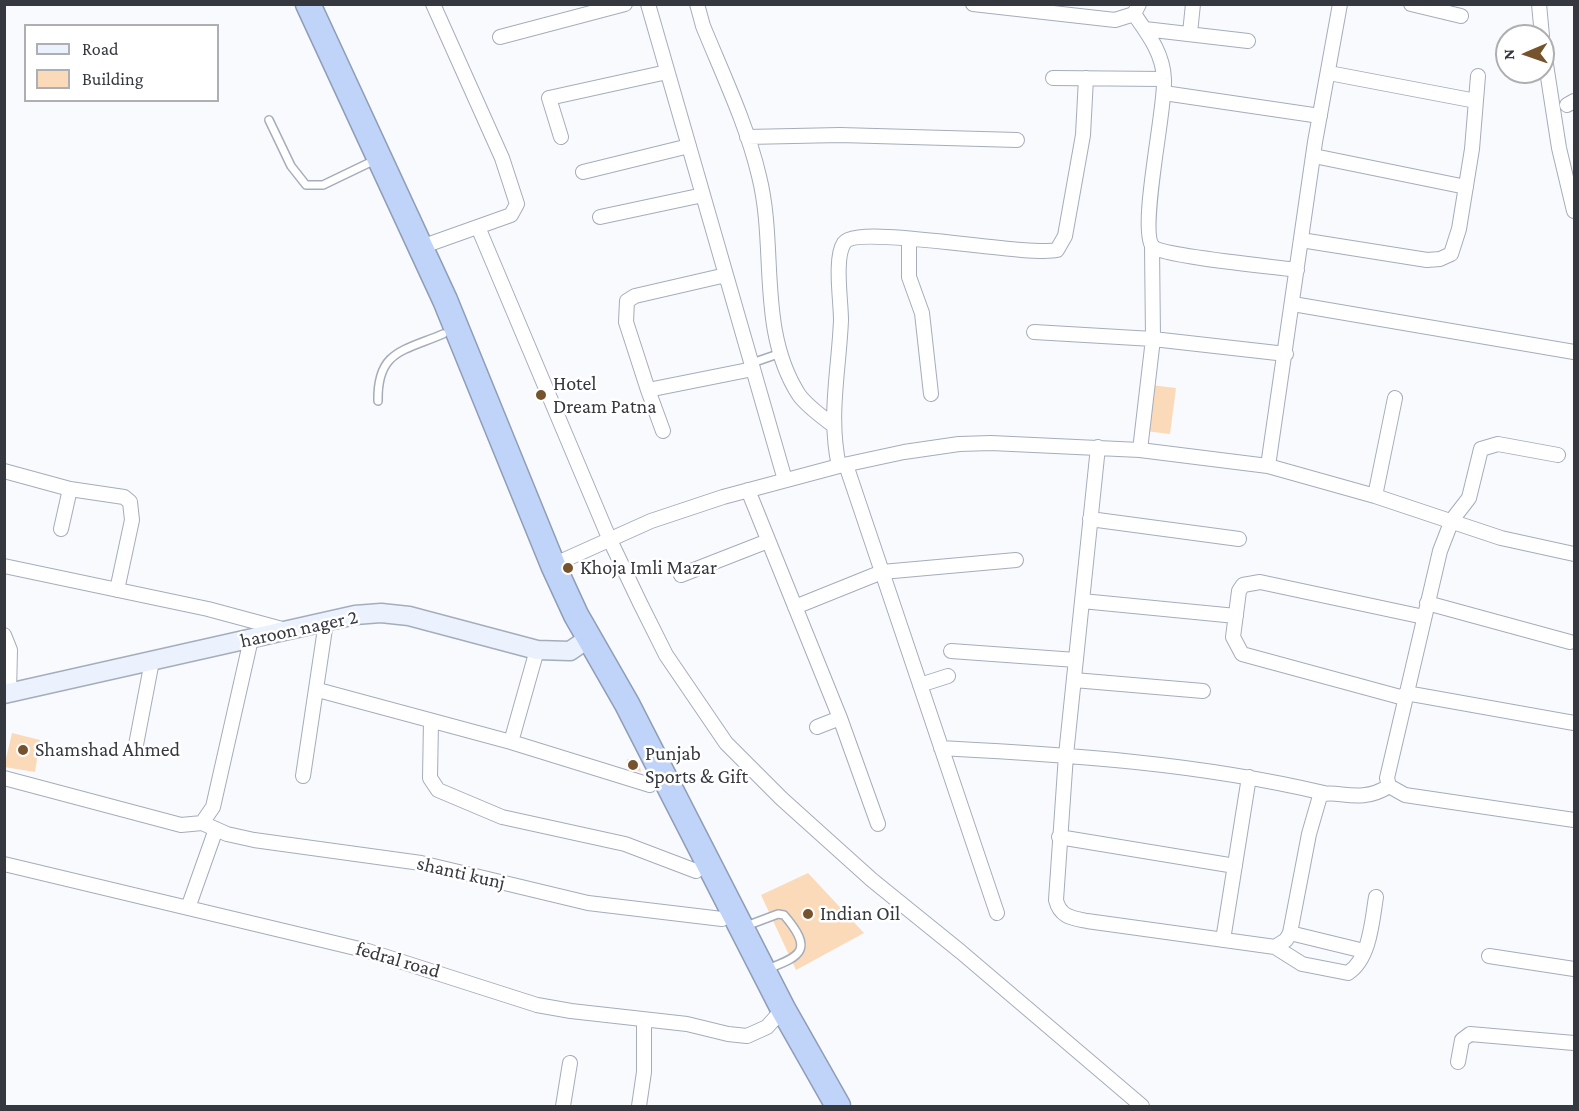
<!DOCTYPE html>
<html>
<head>
<meta charset="utf-8">
<style>
	body { margin:0 }
	#map { position:relative; width:1579px; height:1111px; overflow:hidden; background:#f8fafd; font-family:"Crimson Pro",serif }
	canvas { display:block }
	.frame { position:absolute; inset:0; border:6px solid #35383e; pointer-events:none }
	.legend { position:absolute; left:24px; top:24px; width:195px; height:78px; box-sizing:border-box; background:#fff; border:2px solid #aeafb2; margin:0; padding:8px 10px; list-style:none; font-size:18px; color:#35383e }
	.legend li { display:flex; align-items:center; gap:12px; height:30px }
	.legend b { width:30px; border:2px solid #aeafb2 }
	.north { position:absolute; left:1495px; top:24px; width:60px; height:60px; box-sizing:border-box; background:#fff; border:2px solid #aeafb2; border-radius:50%; rotate:268deg; font-size:16px; font-weight:700; line-height:24px; text-align:center; color:#35383e }
	.north::after { content:''; display:block; margin:auto; width:21px; height:27px; background:#77532d; clip-path:polygon(50% 0,100% 100%,50% 72%,0 100%) }
</style>
</head>
<body>
<div id="map">
<canvas width="1579" height="1111"></canvas>
<div class="frame"></div>
<ul class="legend">
<li><b style="height:8px;background:#ecf2fd"></b>Road</li>
<li><b style="height:16px;background:#fbdab9"></b>Building</li>
</ul>
<div class="north">N</div>
</div>
<script>
const g = document.querySelector('canvas').getContext('2d');
g.lineJoin = 'round';
function fillPath(path, color) { g.fillStyle = color; g.fill(path, 'evenodd'); }
function trace(path, color, width, dash) { g.strokeStyle = color; g.lineWidth = width; g.lineCap = dash ? 'butt' : 'round'; g.setLineDash(dash || []); g.stroke(path); }
function drawText(font, color, halo, rows, align = 'center') {
  g.font = font + ' "Crimson Pro",serif'; g.lineWidth = 5; g.setLineDash([]); g.textBaseline = 'middle'; g.strokeStyle = halo; g.fillStyle = color; for (const [text, x, y, turn = 0] of rows) {
    g.save(); g.translate(x, y); g.rotate((+turn || 0) * Math.PI / 180); g.textAlign = isNaN(turn) ? turn : align; if (halo) g.strokeText(text, 0, 0); g.fillText(text, 0, 0); g.restore();
  }
}
fillPath(new Path2D(`
	M1151 385 1176 388 1170 434 1146 431Z
	M12 733 40 740 35 772 4 767Z
	M627 759 639 762 641 772 626 767Z
	M808 873 864 933 796 970 761 895Z`), '#fbdab9');
const lane = new Path2D(`
	M269 120 291 166 306 185H323L375 160
	M752 363 781 353
	M378 401C377 351 403 351 443 334
	M746 926 778 914 784 915C813 949 803 956 767 969`);
const street = new Path2D(`
	M648 4 785 480
	M697 4 703 26C723 75 747 125 759 176 777 247 757 330 799 395 808 407 821 416 833 425
	M973 4 1115 20 1134 14 1139 4
	M1411 4 1461 16
	M1539 4 1542 36
	M1134 14C1148 34 1163 53 1164 79 1166 107 1138 231 1153 247 1163 256 1276 267 1297 270
	M1145 29 1248 41
	M1190 33 1193 4
	M500 37 625 4
	M1543 45 1559 148 1574 211
	M1329 73 1476 101
	M1053 78 1164 79
	M1164 93 1320 116
	M1567 105 1574 101
	M561 137 549 98 667 72
	M747 137 840 135 1017 140
	M1314 156 1466 187
	M583 172 689 146
	M600 217 703 195
	M478 227 609 538 640 603 666 655 726 743 782 799 872 880 961 952 1142 1106
	M909 239V277L922 313 931 394
	M1301 240 1427 260 1440 259 1451 254 1459 229 1472 149 1478 76
	M421 247 511 215 517 204 502 158 433 4
	M726 275 635 296 627 301 626 322 648 390 753 369
	M1293 304 1574 352
	M1034 332 1153 339 1286 354
	M648 390 663 431
	M1098 447 1066 755 1056 900C1060 917 1072 918 1087 921L1275 947 1286 940 1290 933 1309 834 1320 796C1333 787 1359 806 1389 786
	M1140 450 1153 339 1152 246
	M1558 455 1498 444 1481 449 1469 498 1452 520 1440 551 1387 778 1389 786 1405 795 1574 820
	M846 465 997 913
	M839 466C828 416 839 370 841 320 841 301 834 258 844 243 857 223 1024 257 1057 250L1065 236 1083 135 1086 78
	M1268 466 1315 142 1340 4
	M4 471 70 489 124 497 130 502 132 520 117 590
	M748 490 840 718 878 824
	M1375 496 1395 398
	M1090 519 1239 539
	M61 529 70 489
	M553 565 651 521 723 497 839 466 904 452 959 444 991 443 1140 450 1268 466 1375 496 1501 538 1574 554
	M4 566 208 609 286 630
	M681 575 768 541
	M1082 601 1236 616
	M1427 603 1570 642
	M795 607 882 572 1016 560
	M4 635 10 650 9 693
	M951 651 1076 660
	M1074 680 1203 691
	M920 685 948 676
	M318 690 511 742 650 785
	M1406 693 1574 723
	M1404 698 1242 654 1233 637 1239 591 1243 585 1260 582 1424 617
	M431 721 430 778 438 790 502 817 625 844 696 871
	M817 727 840 718
	M511 742 537 650
	M941 748C1071 755 1197 763 1324 793
	M135 750 152 661
	M303 776 326 622
	M4 778 181 825 202 823 213 807 251 639
	M202 823 227 834 254 840 421 863 588 903 722 919
	M1059 837 1235 866
	M4 864 368 951 537 1005 571 1011 687 1024 728 1034 747 1036 767 1027 783 1009
	M188 908 216 829
	M1290 933 1364 951
	M1223 940 1249 777
	M1275 947 1302 964 1348 973C1370 959 1372 921 1376 897
	M1489 956 1574 969
	M1458 1062 1462 1040 1470 1034 1574 1043
	M563 1106 570 1063
	M639 1106 644 1072V1020`);
const secondary = new Path2D(`
	M4 694 355 615 381 613 409 616 537 650 570 651 589 638`);
const highway = new Path2D(`
	M308 4 445 300 553 565 576 615 627 704 783 1009 838 1106`);
trace(lane, '#a5adbb', 10);
trace(street, '#a5adbb', 16);
trace(secondary, '#a5adbb', 21);
trace(highway, '#8f9db7', 27);
trace(lane, '#fff', 7);
trace(street, '#fff', 14);
trace(secondary, '#ecf2fd', 18);
trace(highway, '#bfd4f8', 24);
for (const [x, y, r, color] of [
	[541,395,6,"#77532d"],
	[568,568,6,"#77532d"],
	[23,750,6,"#77532d"],
	[633,765,6,"#77532d"],
	[808,914,6,"#77532d"]
]) { const dot = new Path2D(); dot.arc(x, y, r, 0, 2 * Math.PI); g.fillStyle = color; g.fill(dot); trace(dot, '#fff', 2); }
drawText('20px', '#35383e', '#fff', [
	["Hotel",553,384],
	["Dream Patna",553,407],
	["Khoja Imli Mazar",580,568],
	["Shamshad Ahmed",35,750],
	["Punjab",645,754],
	["Sports & Gift",645,777],
	["Indian Oil",820,914]
], 'left');
drawText('20px', '#35383e', '#fff', [
	["haroon nager 2",299,629,-12],
	["shanti kunj",461,873,13],
	["fedral road",398,960,16]
]);
</script>
</body>
</html>
